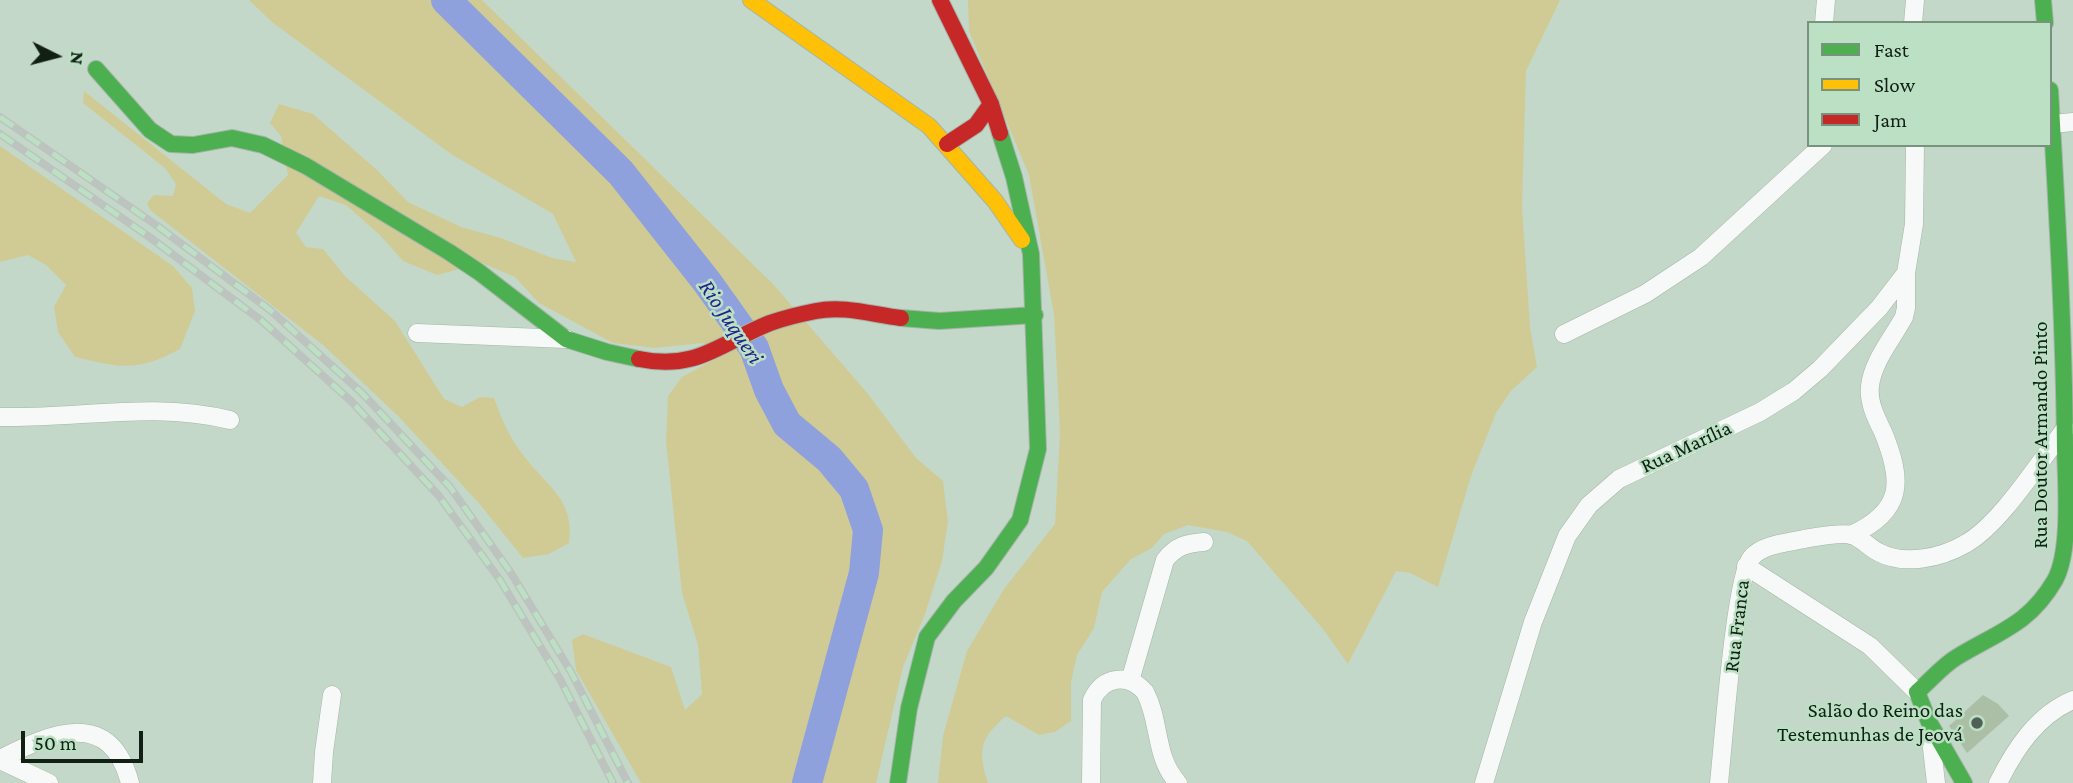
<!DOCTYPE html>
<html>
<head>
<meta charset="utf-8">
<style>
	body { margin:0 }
	#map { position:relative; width:2073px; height:783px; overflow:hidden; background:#c3d8c8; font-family:"Crimson Pro",serif }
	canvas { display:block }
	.legend { position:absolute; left:1807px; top:21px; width:245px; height:126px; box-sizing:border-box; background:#bbe0c4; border:2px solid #77937e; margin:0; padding:9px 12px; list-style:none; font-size:21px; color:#111f15 }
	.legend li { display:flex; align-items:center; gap:14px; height:35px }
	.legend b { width:35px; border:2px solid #77937e }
	.north { position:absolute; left:21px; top:21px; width:70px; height:70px; -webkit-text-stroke:5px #bbe0c4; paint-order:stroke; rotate:96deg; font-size:19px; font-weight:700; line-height:28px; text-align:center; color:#111f15 }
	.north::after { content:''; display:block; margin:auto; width:24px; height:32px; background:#111f15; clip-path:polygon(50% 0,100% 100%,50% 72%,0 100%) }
	.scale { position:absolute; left:21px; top:731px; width:122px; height:32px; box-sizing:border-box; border:4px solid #111f15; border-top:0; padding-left:9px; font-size:21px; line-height:24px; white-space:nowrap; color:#111f15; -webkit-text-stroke:5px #bbe0c4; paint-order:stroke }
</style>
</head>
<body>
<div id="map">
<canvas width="2073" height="783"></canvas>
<ul class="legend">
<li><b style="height:9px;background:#4caf50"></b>Fast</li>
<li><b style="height:9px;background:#ffc107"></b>Slow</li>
<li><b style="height:9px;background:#c62828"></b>Jam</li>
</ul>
<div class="north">N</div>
<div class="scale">50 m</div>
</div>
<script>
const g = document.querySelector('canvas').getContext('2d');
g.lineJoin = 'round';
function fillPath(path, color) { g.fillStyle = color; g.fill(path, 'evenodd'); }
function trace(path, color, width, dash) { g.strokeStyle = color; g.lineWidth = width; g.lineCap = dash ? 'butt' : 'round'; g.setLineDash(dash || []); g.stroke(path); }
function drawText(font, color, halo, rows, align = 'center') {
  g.font = font + ' "Crimson Pro",serif'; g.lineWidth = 5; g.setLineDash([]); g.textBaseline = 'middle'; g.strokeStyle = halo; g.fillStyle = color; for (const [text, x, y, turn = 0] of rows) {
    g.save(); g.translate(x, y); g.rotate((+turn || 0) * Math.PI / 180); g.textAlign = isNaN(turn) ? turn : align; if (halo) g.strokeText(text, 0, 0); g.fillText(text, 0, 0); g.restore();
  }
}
fillPath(new Path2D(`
	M249 0H482L773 284 868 394 916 458 943 481 948 522 942 561 925 614 903 667 876 783H641L576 670 572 640 583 634 671 667 685 710 702 694 698 645 682 593 666 441 668 396 682 377 717 358 703 343 654 348 613 343 539 303 515 277 482 263 437 275 403 261 380 235 346 205 319 196 296 233 306 247 323 249 345 276 395 321 444 399 462 407 480 397 494 398C501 418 510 439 524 456 547 487 575 499 569 543L549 554 523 558 478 502 399 417 323 345 150 210 147 203 154 195 173 196 176 184 165 168 83 103 84 91 226 204 250 213 288 175 281 136 270 123 279 104 313 114 377 170 408 202 461 227 501 238 552 258 576 262 553 214 451 154 272 22Z
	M968 0H1560L1526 71 1522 207 1530 327 1537 367 1511 391 1496 413 1471 476 1438 587 1410 573 1396 571 1348 664 1323 629 1247 541 1227 532 1188 525 1164 534 1152 548 1131 559 1102 592 1094 628 1077 655 1071 682V721L1055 732 1039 735 1006 716C979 739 978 751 988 783H938L943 736 967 651 1004 589 1055 524 1060 433 1054 315 1029 175 969 31Z
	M0 146 173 266 192 288 195 311 180 349C137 372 121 368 75 357L58 332 54 307 66 285 46 265 28 255 0 262Z`), '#d0cb95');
trace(new Path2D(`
	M446 0 621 173 707 282 754 348 769 390 787 424 829 459 854 489 868 530 864 573 807 783`), '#8ea1dd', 30);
fillPath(new Path2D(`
	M1983 695 1998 704 2009 716 1967 753 1949 726Z`), '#abbfa6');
const street = new Path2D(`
	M1824 23 1826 0
	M1913 23 1915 0
	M2053 124 2073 122
	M417 333 566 339
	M1564 334 1645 294 1701 257 1823 145
	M0 417C79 419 152 401 230 420
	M1851 535C1904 511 1903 481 1883 432 1876 418 1868 402 1870 386 1873 361 1892 339 1904 317L1906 308V273
	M1746 566 1870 646 1917 692
	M1130 681 1165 560C1176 546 1187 543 1204 542
	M1930 731 1936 783
	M0 759C51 733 110 707 130 783
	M0 760 49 783
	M322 783 324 752 332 695
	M1091 783 1092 700C1103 676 1128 673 1145 692 1161 722 1154 757 1178 783
	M1484 783 1533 622 1567 536 1589 505 1619 479 1760 412 1794 391 1820 369 1879 308 1906 273 1914 224 1915 145
	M1719 783C1723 748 1735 577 1751 558 1763 544 1787 543 1804 539 1816 537 1841 532 1852 535 1861 538 1870 548 1878 552 1904 566 1941 558 1965 544 2000 525 2039 462 2065 429
	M1998 783C2015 749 2037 715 2073 700`);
const fast = new Path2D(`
	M2043 0 2045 23
	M96 69 150 130 171 144 193 145 232 138 263 145 306 166 449 252 479 272 566 339 607 352 639 359
	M901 318 939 321 1035 315
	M898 783 909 708 927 637 954 601 986 568 1020 520 1038 449 1031 254 1014 177 1000 133
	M1964 783 1929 722 1917 692C1930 681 1942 666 1957 657 1998 632 2029 625 2055 580 2071 551 2066 484 2065 449 2064 330 2057 210 2050 90`);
const slow = new Path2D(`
	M751 0 929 126 995 201 1022 240`);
const jam = new Path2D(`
	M940 0 991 104 1000 133
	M947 144 976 125 991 104
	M639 359C697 371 720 343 770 323 784 318 801 314 816 311 843 305 874 315 901 318`);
trace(street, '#a4b4a8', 19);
trace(fast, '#a4b4a8', 18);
trace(slow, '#a4b4a8', 18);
trace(jam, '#a4b4a8', 18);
trace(street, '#f6f9f7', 18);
trace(fast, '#4caf50', 16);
trace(slow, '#ffc107', 16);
trace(jam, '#c62828', 16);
const rail = new Path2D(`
	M0 117 156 225 270 310 362 393 450 487 511 573 571 672 628 783
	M0 134 148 236 262 321 352 402 439 496 500 580 560 679 613 783`);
trace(rail, '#bdc3bf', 8);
trace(rail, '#bbe0c4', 5, [16]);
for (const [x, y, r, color] of [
	[1977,723,7,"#4f6054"]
]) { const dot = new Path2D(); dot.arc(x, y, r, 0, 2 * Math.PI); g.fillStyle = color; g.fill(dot); trace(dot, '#bbe0c4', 2.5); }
drawText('21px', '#111f15', '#bbe0c4', [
	["Rua Doutor Armando Pinto",2041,435,-90],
	["Rua Marília",1686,447,-25],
	["Rua Franca",1737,626,-83]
]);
drawText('21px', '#111f15', '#bbe0c4', [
	["Salão do Reino das",1963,711],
	["Testemunhas de Jeová",1963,735]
], 'right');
drawText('italic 23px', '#23238c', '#bbe0c4', [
	["Rio Juqueri",731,322,56]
]);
</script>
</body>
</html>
